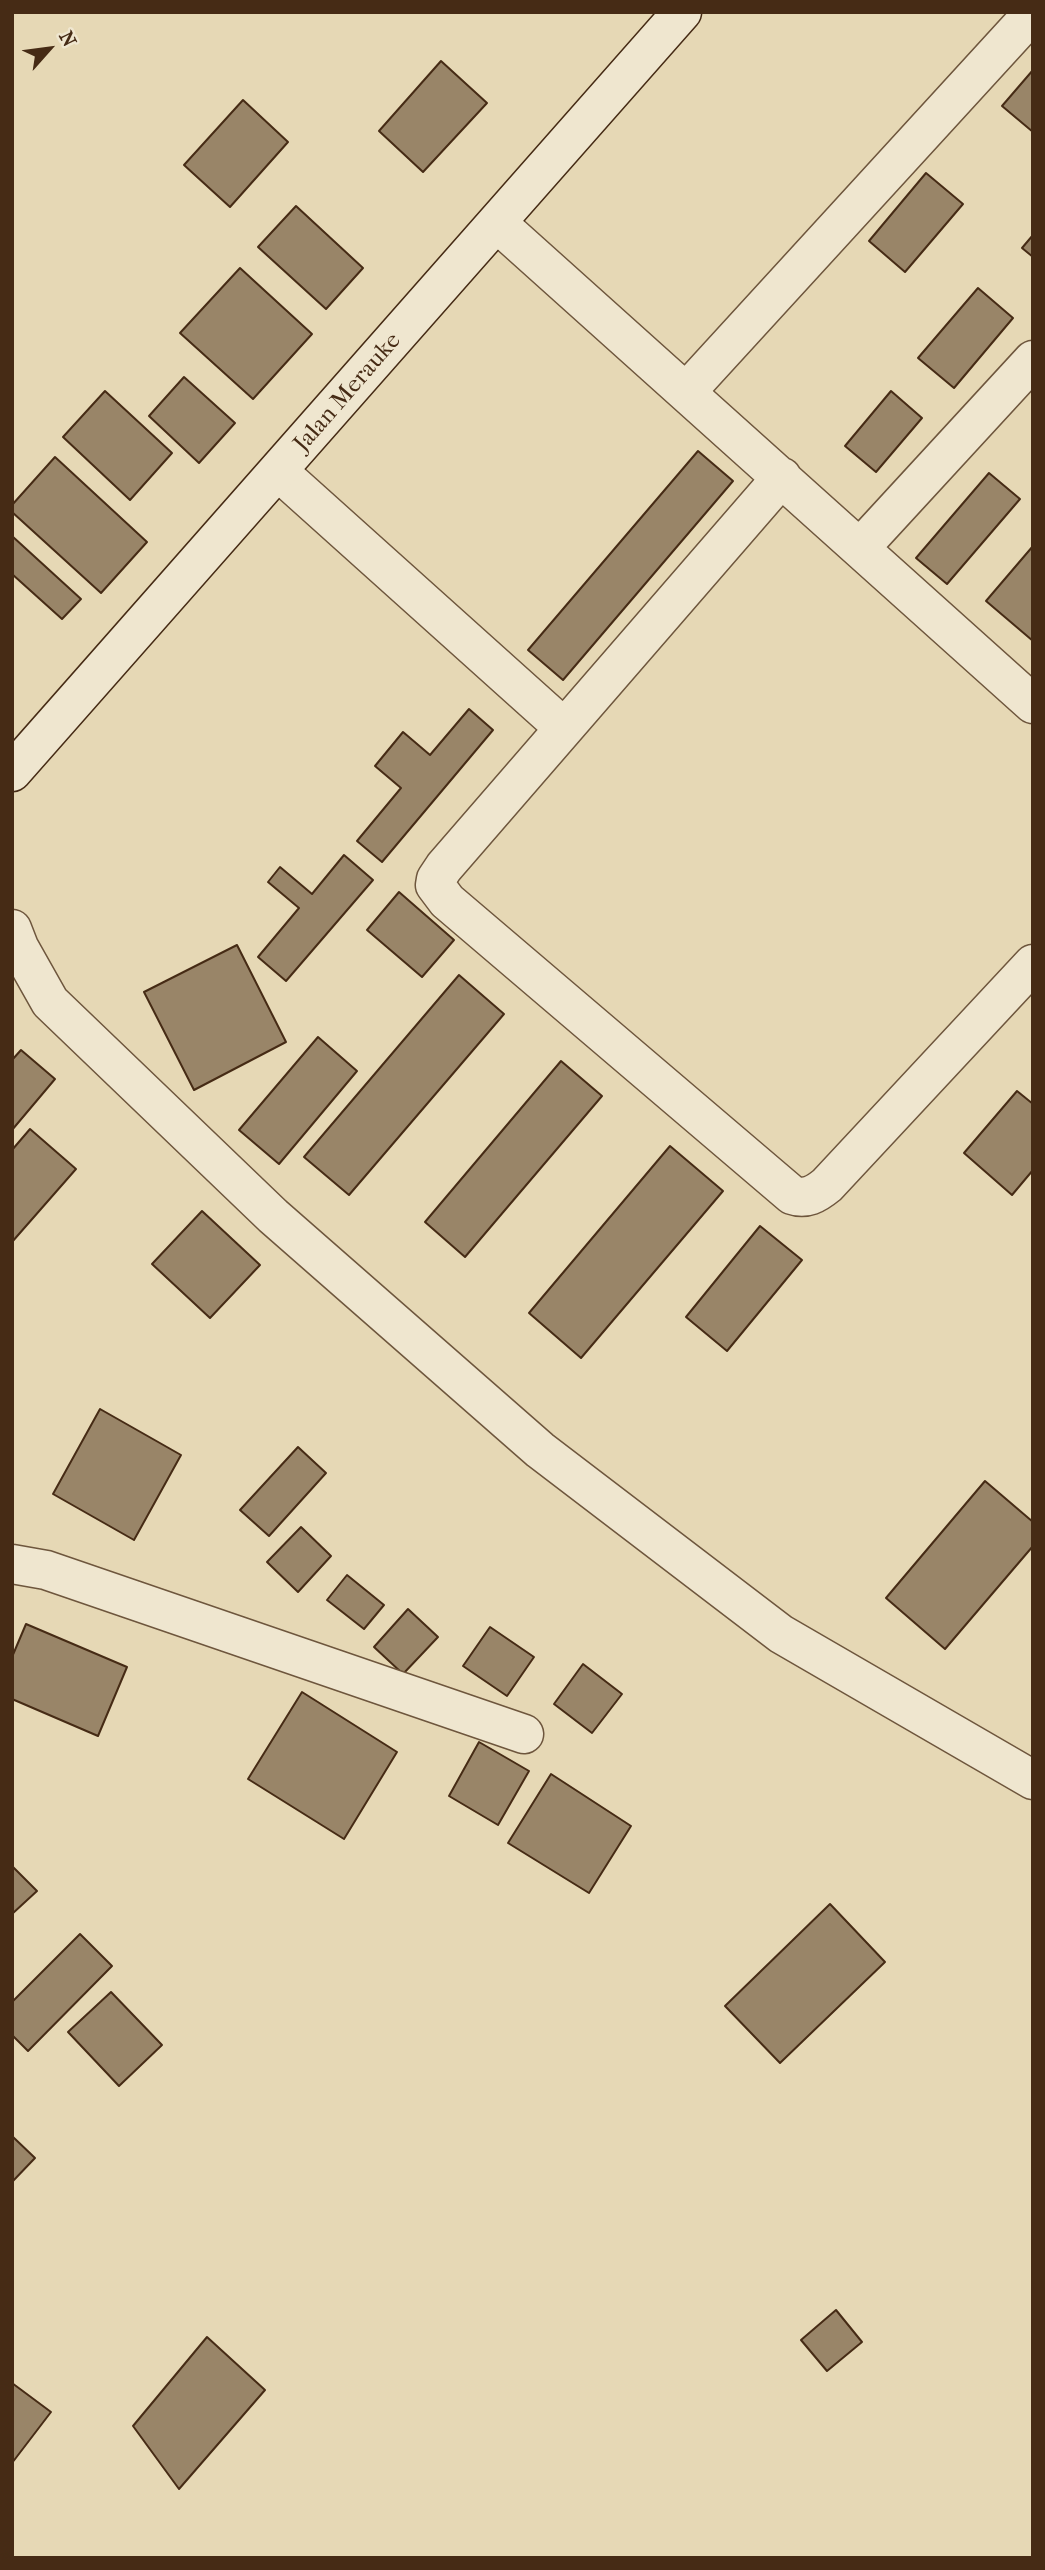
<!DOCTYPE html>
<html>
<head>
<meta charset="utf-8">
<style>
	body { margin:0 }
	#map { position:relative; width:1045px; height:2570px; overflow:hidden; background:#e6d8b5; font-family:"IM FELL French Canon",serif }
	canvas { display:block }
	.frame { position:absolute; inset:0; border:14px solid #462b15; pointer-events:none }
	.north { position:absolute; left:14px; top:14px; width:70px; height:70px; -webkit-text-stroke:5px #efe6cf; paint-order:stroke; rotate:62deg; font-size:19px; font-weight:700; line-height:28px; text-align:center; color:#462b15 }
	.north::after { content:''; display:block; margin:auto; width:24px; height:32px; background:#462b15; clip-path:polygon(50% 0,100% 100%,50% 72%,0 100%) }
</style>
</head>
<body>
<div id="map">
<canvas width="1045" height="2570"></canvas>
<div class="frame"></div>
<div class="north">N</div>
</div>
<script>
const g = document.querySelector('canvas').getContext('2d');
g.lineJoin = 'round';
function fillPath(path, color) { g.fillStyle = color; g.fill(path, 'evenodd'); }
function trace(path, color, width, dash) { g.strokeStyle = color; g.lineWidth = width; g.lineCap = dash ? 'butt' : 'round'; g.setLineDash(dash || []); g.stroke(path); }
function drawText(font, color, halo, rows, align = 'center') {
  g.font = font + ' "IM FELL French Canon",serif'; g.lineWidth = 5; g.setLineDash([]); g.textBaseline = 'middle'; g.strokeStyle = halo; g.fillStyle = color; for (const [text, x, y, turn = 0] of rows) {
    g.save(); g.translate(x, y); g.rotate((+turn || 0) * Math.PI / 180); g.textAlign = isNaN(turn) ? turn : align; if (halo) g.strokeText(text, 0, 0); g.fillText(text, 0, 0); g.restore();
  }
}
const building = new Path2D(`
	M441 61 487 103 423 172 379 131Z
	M1033 70V132L1002 106Z
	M243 100 288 142 230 207 184 165Z
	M926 173 963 204 905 272 869 241Z
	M296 206 363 268 326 309 258 247Z
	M1033 235V257L1022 248Z
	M240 268 312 334 253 399 180 333Z
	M978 288 1013 318 954 388 918 358Z
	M184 377 235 423 199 463 149 416Z
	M105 391 172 453 130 500 63 437Z
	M891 391 922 418 876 472 845 446Z
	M698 451 733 481 563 680 528 650Z
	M55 457 147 542 101 593 12 512V505Z
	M989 473 1020 499 947 584 916 558Z
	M12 536 81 599 62 619 12 574Z
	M1033 546V641L986 601Z
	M469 709 493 730 382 862 357 841 401 788 375 766 403 732 430 755Z
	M344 855 373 880 286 981 258 957 299 908 268 882 280 867 312 894Z
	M399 892 454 940 422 977 367 930Z
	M237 945 286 1042 194 1090 144 992Z
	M459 975 504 1014 349 1195 304 1157Z
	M318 1037 357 1071 279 1164 239 1130Z
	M21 1050 55 1079 12 1130V1060Z
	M561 1061 602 1096 465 1257 425 1222Z
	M1017 1091 1033 1104V1170L1012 1195 964 1153Z
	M30 1129 76 1169 12 1242V1150Z
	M670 1146 723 1191 581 1358 529 1313Z
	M202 1211 260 1265 210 1318 152 1264Z
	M760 1226 802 1260 727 1351 686 1317Z
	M100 1409 181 1455 134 1540 53 1494Z
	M298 1447 326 1473 269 1536 240 1510Z
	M985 1481 1033 1522V1546L945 1649 886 1598Z
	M301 1527 331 1556 298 1592 267 1562Z
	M347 1575 384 1605 364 1629 327 1600Z
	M408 1609 438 1637 403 1674 374 1647Z
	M26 1624 127 1667 98 1736 12 1699V1657Z
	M490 1627 534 1657 507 1696 463 1666Z
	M583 1664 622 1694 592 1733 554 1704Z
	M302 1692 397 1752 344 1839 248 1779Z
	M479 1742 529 1771 498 1825 449 1796Z
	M551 1774 631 1826 589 1893 508 1843Z
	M12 1866 37 1891 12 1914Z
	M830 1904 885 1962 780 2063 725 2006Z
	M80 1934 112 1966 28 2051 12 2035V2002Z
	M111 1992 162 2045 119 2086 68 2032Z
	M12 2136 35 2158 12 2182Z
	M836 2310 862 2342 827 2371 801 2340Z
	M207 2337 265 2390 179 2489 133 2426Z
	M12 2383 51 2412 12 2463Z`);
fillPath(building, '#998568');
trace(building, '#462b15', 2);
const street = new Path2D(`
	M497 223 1033 704
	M687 391 1033 13
	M279 472 563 727
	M782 477 444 867 436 879 435 885 447 901 792 1195C806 1200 816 1194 827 1185L1033 964
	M860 548 1033 360
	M12 929 19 947 50 1002 273 1216 540 1450 781 1634 1033 1780
	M12 1564 46 1570 524 1734`);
const secondary = new Path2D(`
	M12 772 682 12`);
trace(street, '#6e563d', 41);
trace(secondary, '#462b15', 41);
trace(street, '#efe6cf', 38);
trace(secondary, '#efe6cf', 38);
drawText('24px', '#462b15', '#efe6cf', [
	["Jalan Merauke",348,393,-49]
]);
</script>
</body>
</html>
